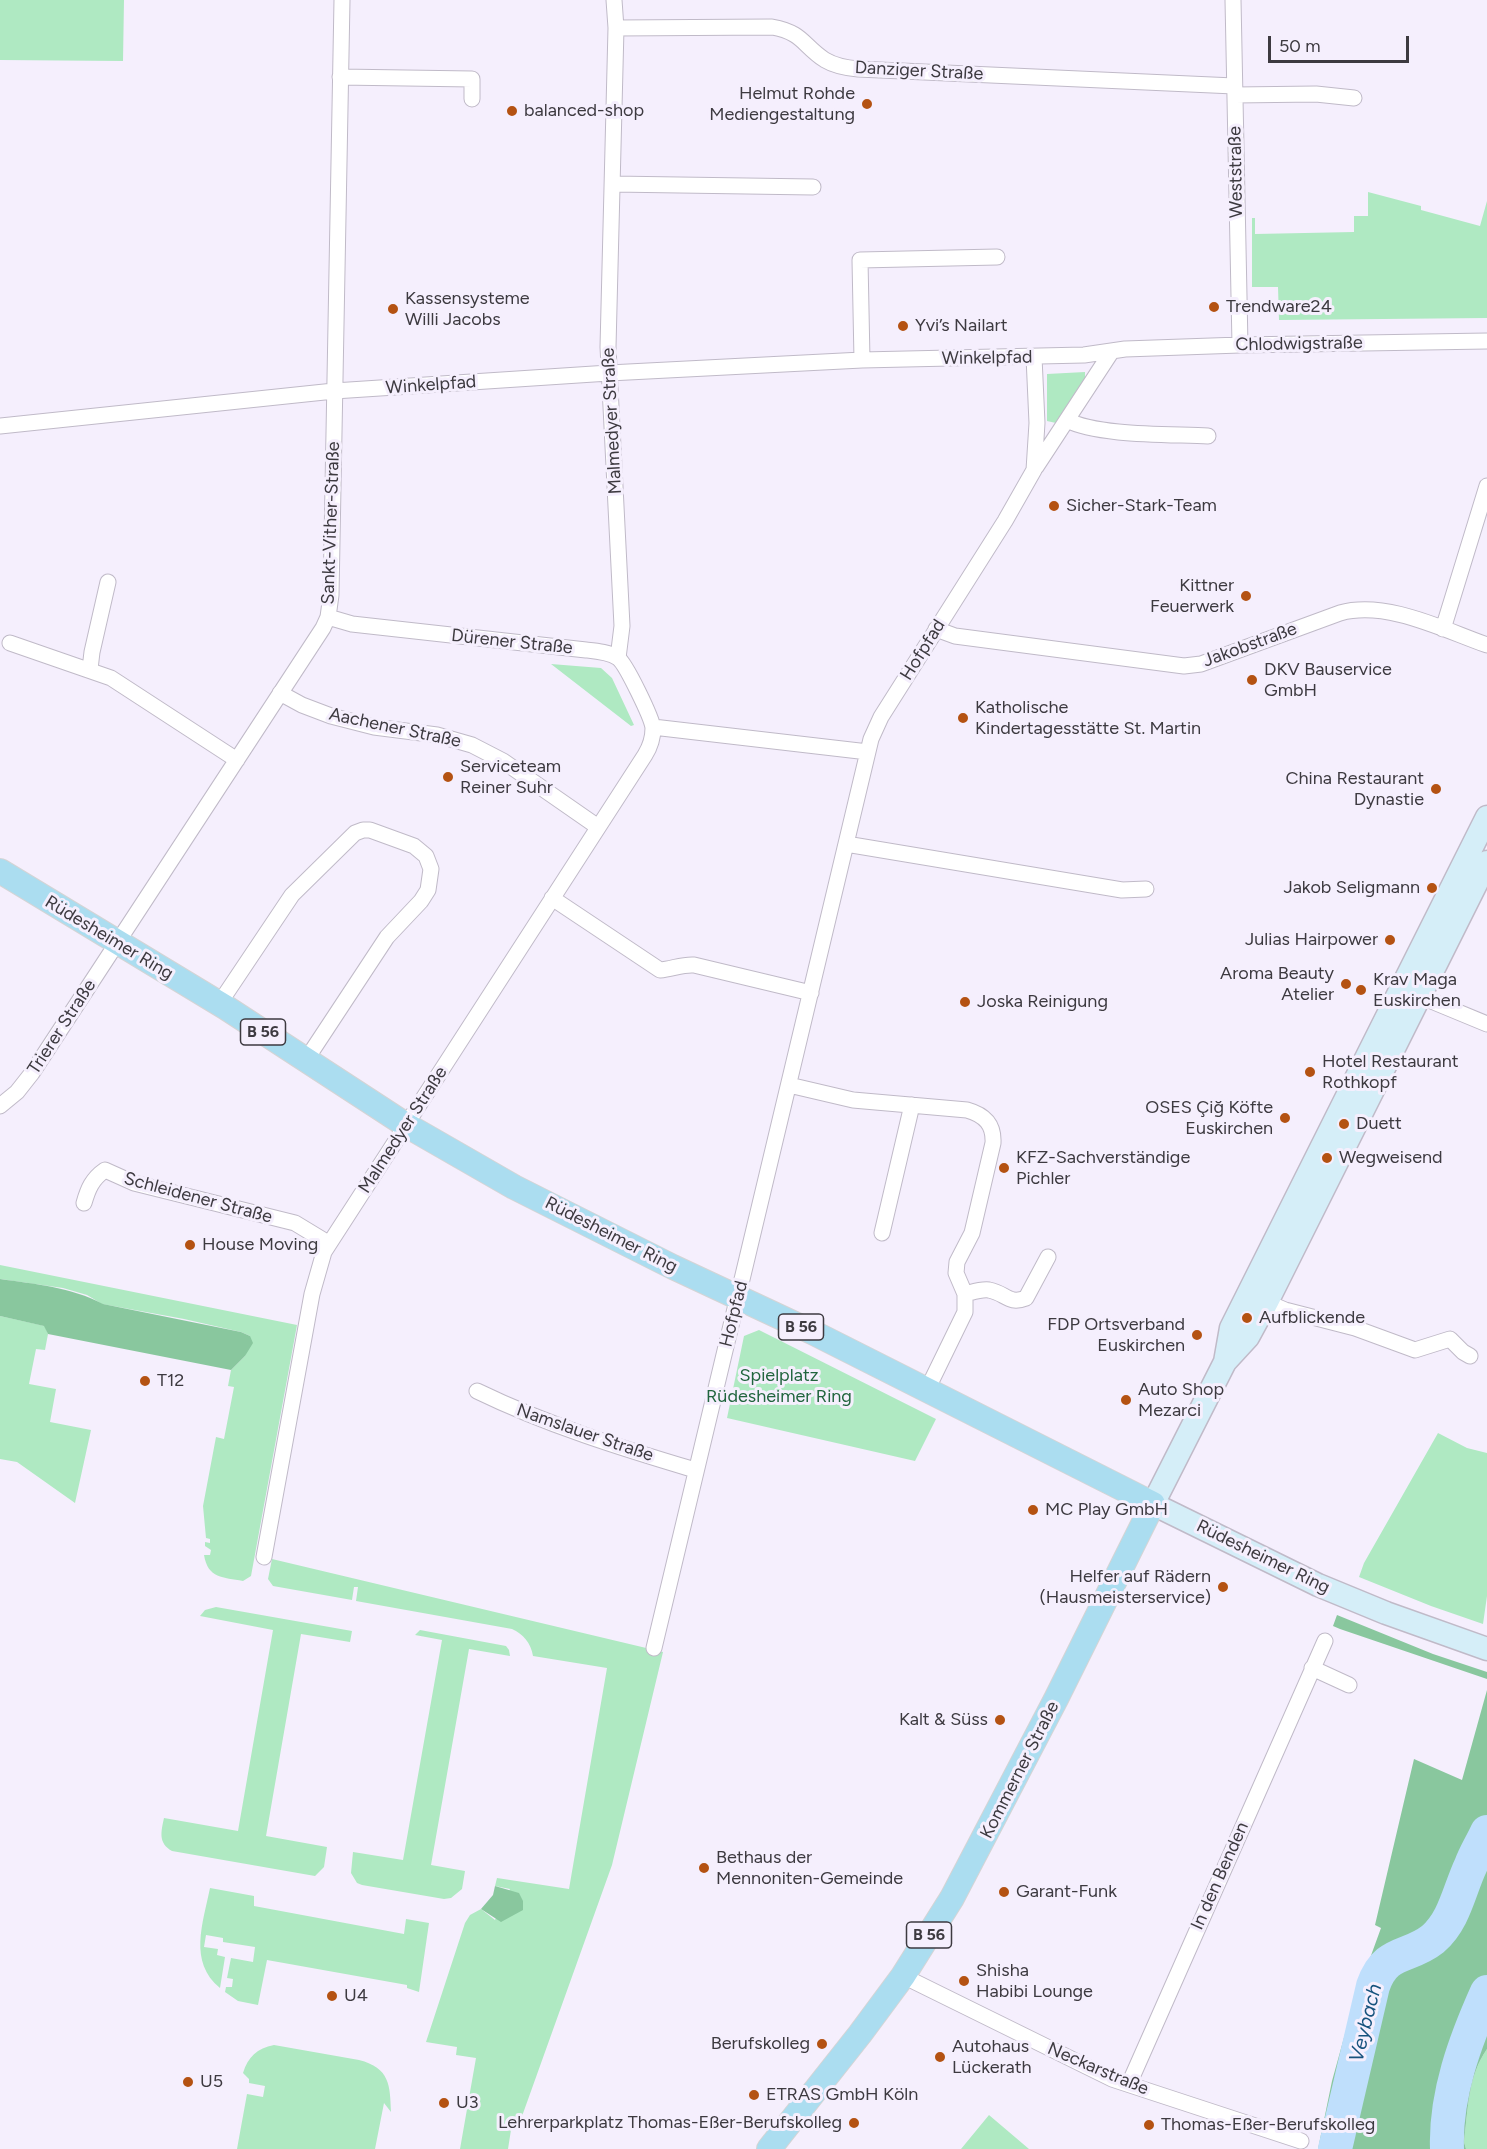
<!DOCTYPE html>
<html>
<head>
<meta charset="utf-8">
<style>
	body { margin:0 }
	#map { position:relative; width:1487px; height:2149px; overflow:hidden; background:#f5effd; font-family:Figtree,sans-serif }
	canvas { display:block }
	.scale { position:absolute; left:1268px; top:36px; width:141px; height:27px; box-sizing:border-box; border:3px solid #3d3a40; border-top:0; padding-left:8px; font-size:18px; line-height:21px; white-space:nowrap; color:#3d3a40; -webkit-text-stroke:4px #f5effd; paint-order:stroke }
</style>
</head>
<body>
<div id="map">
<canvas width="1487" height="2149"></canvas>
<div class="scale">50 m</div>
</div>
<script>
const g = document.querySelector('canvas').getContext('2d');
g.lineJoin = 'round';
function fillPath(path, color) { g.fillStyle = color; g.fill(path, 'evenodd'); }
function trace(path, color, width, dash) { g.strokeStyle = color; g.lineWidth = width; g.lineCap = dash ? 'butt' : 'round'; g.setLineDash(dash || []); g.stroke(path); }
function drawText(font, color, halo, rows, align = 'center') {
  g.font = font + ' Figtree,sans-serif'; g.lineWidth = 6; g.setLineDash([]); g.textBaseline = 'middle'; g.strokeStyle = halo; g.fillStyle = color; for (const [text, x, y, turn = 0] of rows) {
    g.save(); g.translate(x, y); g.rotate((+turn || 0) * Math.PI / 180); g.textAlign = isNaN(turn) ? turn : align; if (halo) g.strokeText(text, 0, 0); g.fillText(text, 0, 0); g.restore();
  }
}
fillPath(new Path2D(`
	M0 0H124L123 61 0 60Z
	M1368 192 1421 206V210L1480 226 1487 201V318L1279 320 1278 287H1252V218H1255V234L1354 232V216H1368Z
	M1085 372V378L1056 423 1047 421V374Z
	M551 664 601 668 612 678 634 725 631 726Z
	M0 1265 297 1325 251 1576 243 1581C223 1577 208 1579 204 1555H210L211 1550 205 1546V1542L210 1543V1539L206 1538 203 1506 216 1437 224 1439 234 1387 228 1386 231 1370 245 1356 250 1336 241 1332 184 1319 102 1304 87 1295 63 1288 0 1279Z
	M0 1316 45 1326 48 1334 45 1350 36 1349 29 1384 56 1389 50 1422 91 1430 75 1503 17 1462 0 1459Z
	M759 1330 936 1419 915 1461 727 1418 744 1336Z
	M1438 1433 1467 1448 1487 1453V1596L1483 1624 1431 1606 1359 1577 1364 1563Z
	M272 1559 663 1652 612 1865 521 2119 513 2117 508 2149H460L476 2058 456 2055 457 2047 426 2042 465 1923 470 1915 481 1909 495 1920 510 1889 495 1886 497 1878 569 1889 607 1668 533 1656C531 1643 523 1634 512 1629L356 1601 358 1587H354L352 1600 273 1586 268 1579Z
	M216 1607 352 1631 350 1642 301 1634 266 1836 327 1847 324 1867 315 1876 172 1851C158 1843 161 1832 164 1818L238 1831 273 1630 200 1616 205 1610Z
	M420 1630 506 1646 509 1650 510 1656 469 1649 431 1865 465 1871 462 1889 451 1898 444 1899 362 1885 357 1883 351 1873 353 1852 403 1860 442 1640 415 1635Z
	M210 1888 254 1896V1906L404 1934 406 1919 429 1923 419 1992 407 1988V1985L267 1960 258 2005 238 2001 225 1992 226 1987H232L233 1979 227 1978 231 1958 253 1962 255 1947 223 1942V1938L206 1935 204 1947 218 1949 217 1955 225 1957 220 1988C188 1962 203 1923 210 1888Z
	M274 2045 359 2060C390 2068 390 2085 391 2112L384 2103 375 2149H237L247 2094 263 2097 265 2086 249 2083V2079L243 2073C248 2057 257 2048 274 2045Z
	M1487 2049V2149H1466L1464 2142C1468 2110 1468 2076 1487 2049Z
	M989 2115 1029 2149H961Z`), '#afe9c2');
fillPath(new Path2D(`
	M0 1279C35 1284 71 1287 103 1304L241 1332 250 1336 253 1343 245 1356 231 1370 48 1334 44 1326 0 1316Z
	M1337 1615 1433 1654 1487 1672V1679L1340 1629 1333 1626Z
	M1487 1690V2049C1468 2076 1468 2110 1464 2142L1466 2149H1318L1332 2081 1353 2005 1381 1928 1375 1925 1414 1759 1462 1780Z
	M495 1886 519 1893 523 1901V1910L501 1922 481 1909 493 1895Z`), '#89c79e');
trace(new Path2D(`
	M1335 2149 1373 1986C1386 1949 1408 1959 1433 1939 1455 1920 1459 1890 1471 1865 1475 1854 1482 1843 1487 1832
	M1447 2149C1445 2095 1465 2041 1487 1992`), '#bfdffc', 34);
const street = new Path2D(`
	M614 0 616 28 608 347 622 626 618 658
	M1233 0 1240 345
	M616 28 772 27C804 33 802 45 825 60 835 66 847 68 858 69L1234 86
	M340 77 472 79V99
	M1235 95 1316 94 1354 98
	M613 184 813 187
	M862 360 860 260 997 257
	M1067 420C1097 436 1171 434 1208 436
	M0 426 334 391 609 373 862 360 1084 355 1125 349 1240 345 1487 341
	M1036 467 1112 351
	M936 629 955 636 1184 666 1201 664 1340 613C1387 600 1444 630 1487 645
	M1443 629 1487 486
	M10 643 111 678 237 760
	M90 669 92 652 108 582
	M280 693 302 705 331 716 374 727 437 735 472 745 503 761 598 827
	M653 727 868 752
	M846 844 1122 890 1146 889
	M552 898 660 970C672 969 683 964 694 965L811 993
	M1412 993 1487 1024
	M219 1004 292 895 355 833 363 830H370L414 846 426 856 431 869 428 890 421 901 387 937 306 1060
	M789 1085 853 1100 967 1110C985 1115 994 1125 993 1143L972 1233 957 1262 956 1273 965 1294V1312L927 1390
	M0 1106 17 1092 32 1073 323 628 328 617 331 595 342 0
	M84 1203C88 1189 92 1179 105 1170L134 1183 295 1223 328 1243
	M882 1233 912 1105
	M965 1294C973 1292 981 1289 989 1290 1006 1293 1008 1305 1026 1298L1048 1257
	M1259 1299 1285 1310 1355 1328 1415 1350 1450 1339 1463 1352 1470 1356
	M477 1391C547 1425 621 1448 695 1470
	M264 1557 312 1294 324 1252 645 755C650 747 653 738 653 728 652 718 626 664 618 658 609 652 596 651 586 650L352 624 328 617
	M654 1648 871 739 881 717 1005 521 1034 470 1037 423 1034 357
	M1312 1668 1349 1685
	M903 1976 1112 2079 1301 2141
	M1129 2084 1325 1641`);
const secondary = new Path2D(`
	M1487 817 1231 1328 1225 1362 1153 1504 1318 1585 1386 1613 1487 1649
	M1225 1362 1248 1337 1267 1302 1487 862`);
const primary = new Path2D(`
	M0 871 225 1007 406 1125 514 1187 673 1267 812 1332 1153 1504 1056 1699 952 1898 903 1976 860 2034 769 2149`);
trace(street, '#c0bac8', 17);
trace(secondary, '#c0bac8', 25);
trace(primary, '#d4d4d5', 26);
trace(street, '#fff', 15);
trace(secondary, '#d5eef8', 22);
trace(primary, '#abddf0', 24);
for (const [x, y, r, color] of [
	[867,104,6,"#b45212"],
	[512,111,6,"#b45212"],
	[1214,307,6,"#b45212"],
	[393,309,6,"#b45212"],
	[903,326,6,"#b45212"],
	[1054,506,6,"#b45212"],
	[1246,596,6,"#b45212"],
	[1252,680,6,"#b45212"],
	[963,718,6,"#b45212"],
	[448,777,6,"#b45212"],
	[1436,789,6,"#b45212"],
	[1432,888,6,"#b45212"],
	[1390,940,6,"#b45212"],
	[1346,984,6,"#b45212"],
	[1361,990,6,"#b45212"],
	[965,1002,6,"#b45212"],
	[1310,1072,6,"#b45212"],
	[1285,1118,6,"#b45212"],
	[1344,1124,6,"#b45212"],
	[1327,1158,6,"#b45212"],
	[1004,1168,6,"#b45212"],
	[190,1245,6,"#b45212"],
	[1247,1318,6,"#b45212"],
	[1197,1335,6,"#b45212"],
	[145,1381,6,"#b45212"],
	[1126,1400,6,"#b45212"],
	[1033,1510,6,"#b45212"],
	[1223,1587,6,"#b45212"],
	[1000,1720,6,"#b45212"],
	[704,1868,6,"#b45212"],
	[1004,1892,6,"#b45212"],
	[964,1981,6,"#b45212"],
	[332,1996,6,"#b45212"],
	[822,2044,6,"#b45212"],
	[940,2057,6,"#b45212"],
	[188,2082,6,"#b45212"],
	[754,2095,6,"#b45212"],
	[444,2103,6,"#b45212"],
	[854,2123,6,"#b45212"],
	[1149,2125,6,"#b45212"]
]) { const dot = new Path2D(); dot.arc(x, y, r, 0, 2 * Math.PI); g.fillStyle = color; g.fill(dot); trace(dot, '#f5effd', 2); }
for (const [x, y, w] of [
	[263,1032,45],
	[801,1327,45],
	[929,1935,45]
]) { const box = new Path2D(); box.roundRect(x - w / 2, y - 13, w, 26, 4.5); g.fillStyle = '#f5effd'; g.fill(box); trace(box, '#3d3a40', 1.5); }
drawText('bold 16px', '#3d3a40', null, [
	["B 56",263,1032],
	["B 56",801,1327],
	["B 56",929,1935]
]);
drawText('18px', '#3d3a40', '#f5effd', [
	["Danziger Straße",919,71,3],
	["Weststraße",1236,172,-91],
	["Chlodwigstraße",1299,344,-1],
	["Winkelpfad",987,358,-1],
	["Winkelpfad",431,385,-4],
	["Malmedyer Straße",612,421,-93],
	["Sankt-Vither-Straße",331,523,-88],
	["Dürener Straße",512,642,6],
	["Jakobstraße",1250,645,-20],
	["Hofpfad",923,650,-58],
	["Aachener Straße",395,728,12],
	["Rüdesheimer Ring",109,938,31],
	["Trierer Straße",62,1027,-57],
	["Malmedyer Straße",403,1130,-57],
	["Schleidener Straße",198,1198,15],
	["Rüdesheimer Ring",611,1235,27],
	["Hofpfad",734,1314,-76],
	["Namslauer Straße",585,1433,19],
	["Rüdesheimer Ring",1263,1557,26],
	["Kommerner Straße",1020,1770,-63],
	["In den Benden",1220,1876,-66],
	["Neckarstraße",1098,2069,23]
]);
drawText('18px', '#3d3a40', '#f5effd', [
	["Helmut Rohde",855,94,"right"],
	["Mediengestaltung",855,115,"right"],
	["balanced-shop",524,111],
	["Kassensysteme",405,299],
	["Willi Jacobs",405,320],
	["Trendware24",1226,307],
	["Yvi’s Nailart",915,326],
	["Sicher-Stark-Team",1066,506],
	["Kittner",1234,586,"right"],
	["Feuerwerk",1234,607,"right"],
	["DKV Bauservice",1264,670],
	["GmbH",1264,691],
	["Katholische",975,708],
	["Kindertagesstätte St. Martin",975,729],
	["Serviceteam",460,767],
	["Reiner Suhr",460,788],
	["China Restaurant",1424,779,"right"],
	["Dynastie",1424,800,"right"],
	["Jakob Seligmann",1420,888,"right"],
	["Julias Hairpower",1378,940,"right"],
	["Aroma Beauty",1334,974,"right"],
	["Atelier",1334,995,"right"],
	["Krav Maga",1373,980],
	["Euskirchen",1373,1001],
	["Joska Reinigung",977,1002],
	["Hotel Restaurant",1322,1062],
	["Rothkopf",1322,1083],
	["OSES Çiğ Köfte",1273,1108,"right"],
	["Euskirchen",1273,1129,"right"],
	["Duett",1356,1124],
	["KFZ-Sachverständige",1016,1158],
	["Pichler",1016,1179],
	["Wegweisend",1339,1158],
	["House Moving",202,1245],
	["Aufblickende",1259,1318],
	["FDP Ortsverband",1185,1325,"right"],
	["Euskirchen",1185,1346,"right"],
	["T12",157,1381],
	["Auto Shop",1138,1390],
	["Mezarci",1138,1411],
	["MC Play GmbH",1045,1510],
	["Helfer auf Rädern",1211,1577,"right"],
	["(Hausmeisterservice)",1211,1598,"right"],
	["Kalt & Süss",988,1720,"right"],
	["Bethaus der",716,1858],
	["Mennoniten-Gemeinde",716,1879],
	["Garant-Funk",1016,1892],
	["Shisha",976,1971],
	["Habibi Lounge",976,1992],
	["U4",344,1996],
	["Berufskolleg",810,2044,"right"],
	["Autohaus",952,2047],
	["Lückerath",952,2068],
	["U5",200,2082],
	["ETRAS GmbH Köln",766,2095],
	["U3",456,2103],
	["Lehrerparkplatz Thomas-Eßer-Berufskolleg",842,2123,"right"],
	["Thomas-Eßer-Berufskolleg",1161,2125]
], 'left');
drawText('18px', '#21653e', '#f5effd', [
	["Spielplatz",779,1376],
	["Rüdesheimer Ring",779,1397]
]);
drawText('italic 20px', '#17537e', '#f5effd', [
	["Veybach",1366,2023,-76]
]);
</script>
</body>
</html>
